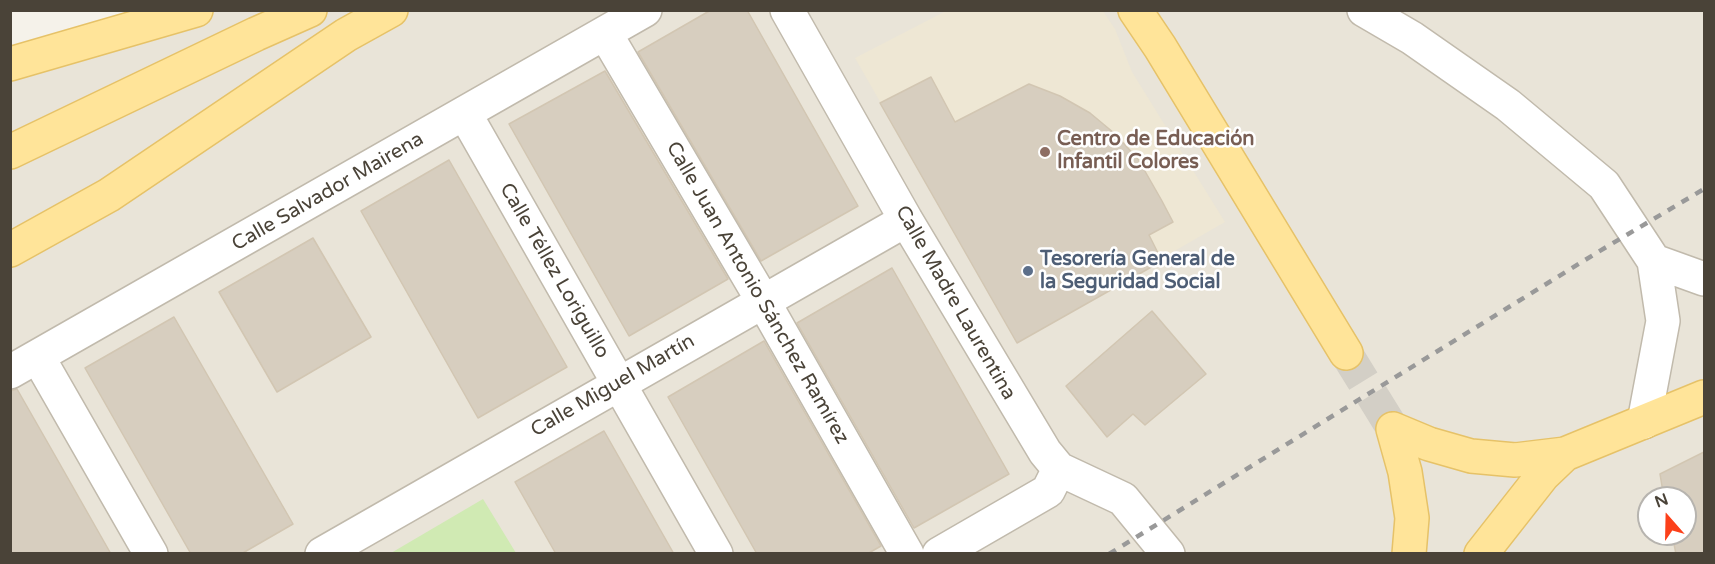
<!DOCTYPE html>
<html>
<head>
<meta charset="utf-8">
<style>
	body { margin:0 }
	#map { position:relative; width:1715px; height:564px; overflow:hidden; background:#f5f2ea; font-family:"Varela Round",sans-serif }
	canvas { display:block }
	.frame { position:absolute; inset:0; border:12px solid #4a4338; pointer-events:none }
	.north { position:absolute; left:1637px; top:486px; width:60px; height:60px; box-sizing:border-box; background:#fff; border:2px solid #b7b4af; border-radius:50%; rotate:340deg; font-size:16px; font-weight:700; line-height:24px; text-align:center; color:#4a4338 }
	.north::after { content:''; display:block; margin:auto; width:21px; height:27px; background:#fc401a; clip-path:polygon(50% 0,100% 100%,50% 72%,0 100%) }
</style>
</head>
<body>
<div id="map">
<canvas width="1715" height="564"></canvas>
<div class="frame"></div>
<div class="north">N</div>
</div>
<script>
const g = document.querySelector('canvas').getContext('2d');
g.lineJoin = 'round';
function fillPath(path, color) { g.fillStyle = color; g.fill(path, 'evenodd'); }
function trace(path, color, width, dash) { g.strokeStyle = color; g.lineWidth = width; g.lineCap = dash ? 'butt' : 'round'; g.setLineDash(dash || []); g.stroke(path); }
function drawText(font, color, halo, rows, align = 'center') {
  g.font = font + ' "Varela Round",sans-serif'; g.lineWidth = 5; g.setLineDash([]); g.textBaseline = 'middle'; g.strokeStyle = halo; g.fillStyle = color; for (const [text, x, y, turn = 0] of rows) {
    g.save(); g.translate(x, y); g.rotate((+turn || 0) * Math.PI / 180); g.textAlign = isNaN(turn) ? turn : align; if (halo) g.strokeText(text, 0, 0); g.fillText(text, 0, 0); g.restore();
  }
}
fillPath(new Path2D(`
	M154 10 1704 11V553L11 554V50ZM1649 498H1685V534H1649Z`), '#e9e4d8');
fillPath(new Path2D(`
	M946 11H1103L1115 29 1132 72 1225 222 1164 257 1166 260 1095 299 1041 200 961 243 855 58Z`), '#eee7d4');
fillPath(new Path2D(`
	M483 499 516 553H391Z`), '#d0eab3');
const building = new Path2D(`
	M711 10H747L858 206 761 261 638 52Z
	M605 71 728 279 629 336 509 124Z
	M931 77 955 122 1029 84 1060 96 1090 113 1114 133 1138 159 1162 201 1173 222 1149 235 1162 261 1017 343 880 103Z
	M449 160 567 367 478 418 361 211Z
	M313 238 371 337 277 392 219 292Z
	M892 268 1009 474 914 528 797 323Z
	M1152 311 1206 374 1145 425 1133 414 1107 437 1066 386Z
	M174 317 293 524 241 554H191L85 368Z
	M764 341 881 546 867 554H757L668 397Z
	M17 389 57 459 111 554H10V391Z
	M604 431 674 554H556L515 482Z
	M1704 452V554H1676L1672 534H1685V498H1664L1660 474Z`);
fillPath(building, '#d7cebf');
trace(building, '#d2c6b2', 1.5);
trace(new Path2D(`
	M1346 353 1393 429`), '#d3cfc6', 33, [33, 16]);
const minor = new Path2D(`
	M787 10 906 220 1045 452 1059 469 1123 499 1168 554
	M1364 10 1412 38 1508 105 1604 185 1654 261 1663 321 1644 422
	M605 33 763 301 907 554
	M465 114 716 554
	M1654 261 1704 279
	M38 357 151 554
	M10 372 645 10
	M322 554 906 220
	M939 554 1048 491 1059 469`);
const major = new Path2D(`
	M1135 10 1160 47 1346 353
	M10 64 196 10
	M10 152 256 34 310 10
	M10 250 109 195 346 35 391 10
	M1393 429 1429 444 1471 456 1515 460 1565 454 1704 397
	M1393 429 1405 472 1412 518 1409 554
	M1481 554 1543 475 1565 454`);
trace(minor, '#c1baac', 36);
trace(major, '#e6c268', 36);
trace(minor, '#fff', 33);
trace(major, '#ffe499', 33);
trace(new Path2D(`
	M1109 554 1598 252 1704 189`), '#999', 4.5, [8, 8]);
for (const [x, y, r, color] of [
	[1045,152,6,"#8d6e63"],
	[1028,271,6,"#5c6f8a"]
]) { const dot = new Path2D(); dot.arc(x, y, r, 0, 2 * Math.PI); g.fillStyle = color; g.fill(dot); trace(dot, '#fff', 2); }
drawText('bold 20px', '#785e54', '#fff', [
	["Centro de Educación",1057,140],
	["Infantil Colores",1057,163]
], 'left');
drawText('20px', '#4a4338', '#fff', [
	["Calle Salvador Mairena",328,192,-30],
	["Calle Téllez Loriguillo",554,271,60],
	["Calle Juan Antonio Sánchez Ramírez",757,293,60],
	["Calle Madre Laurentina",955,303,60],
	["Calle Miguel Martín",613,386,-30]
]);
drawText('bold 20px', '#4e5e75', '#fff', [
	["Tesorería General de",1040,260],
	["la Seguridad Social",1040,283]
], 'left');
</script>
</body>
</html>
